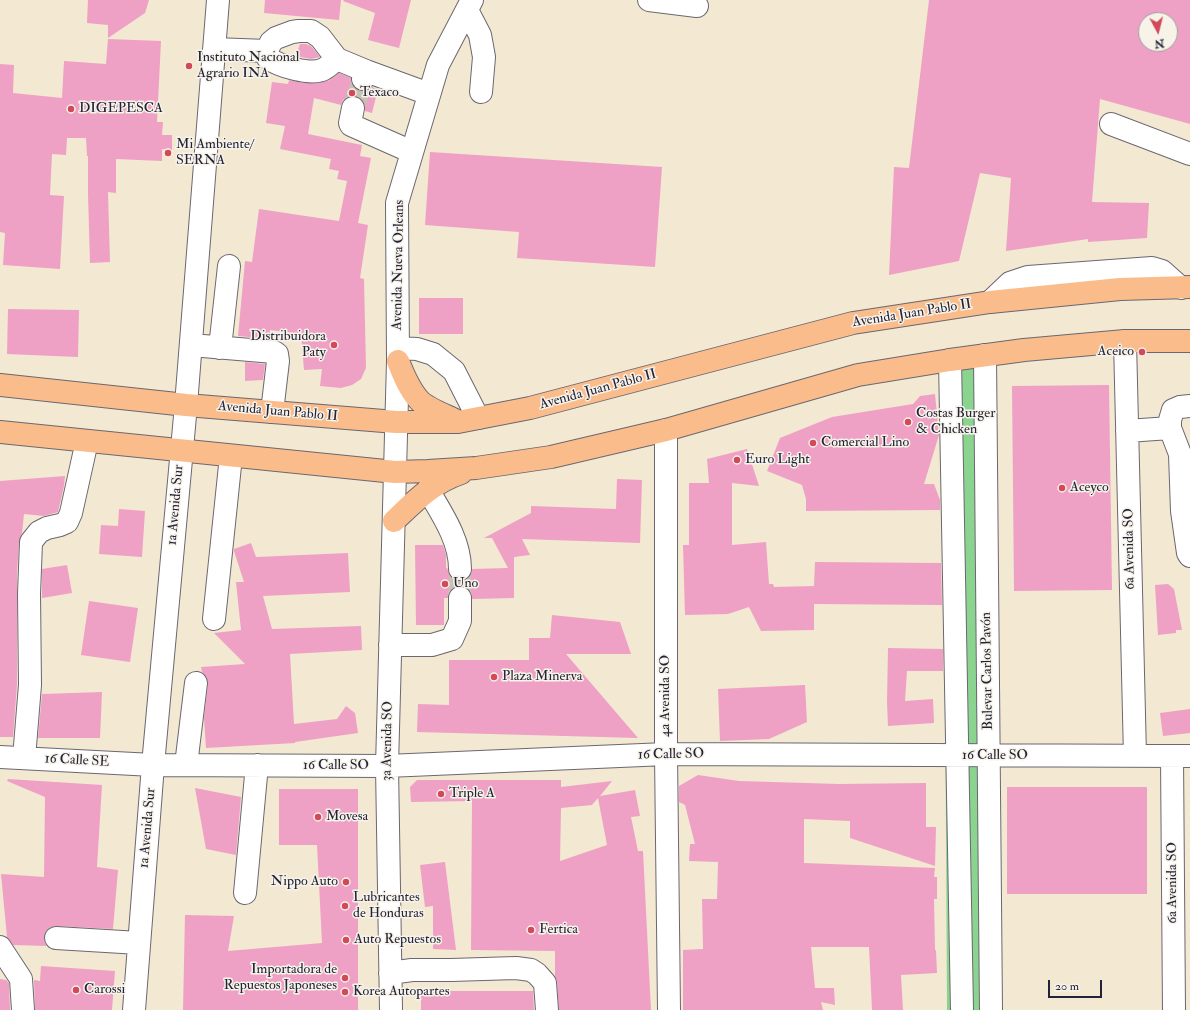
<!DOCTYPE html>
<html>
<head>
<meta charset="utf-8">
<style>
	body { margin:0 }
	#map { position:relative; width:1190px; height:1010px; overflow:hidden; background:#f3e8d2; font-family:"IM FELL Double Pica",serif }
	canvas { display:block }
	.north { position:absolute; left:1138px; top:12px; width:40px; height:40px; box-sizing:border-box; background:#f7f3e8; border:1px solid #a29fa3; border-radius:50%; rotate:173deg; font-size:11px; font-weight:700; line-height:16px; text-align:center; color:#22223b }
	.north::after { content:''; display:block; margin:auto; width:14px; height:18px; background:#d1495b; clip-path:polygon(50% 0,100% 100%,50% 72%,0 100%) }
	.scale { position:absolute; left:1048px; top:980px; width:54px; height:18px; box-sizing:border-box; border:2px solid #22223b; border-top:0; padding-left:5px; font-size:12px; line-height:14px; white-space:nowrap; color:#22223b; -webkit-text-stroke:3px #f7f3e8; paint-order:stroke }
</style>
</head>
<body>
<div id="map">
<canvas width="1190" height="1010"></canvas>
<div class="north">N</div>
<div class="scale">20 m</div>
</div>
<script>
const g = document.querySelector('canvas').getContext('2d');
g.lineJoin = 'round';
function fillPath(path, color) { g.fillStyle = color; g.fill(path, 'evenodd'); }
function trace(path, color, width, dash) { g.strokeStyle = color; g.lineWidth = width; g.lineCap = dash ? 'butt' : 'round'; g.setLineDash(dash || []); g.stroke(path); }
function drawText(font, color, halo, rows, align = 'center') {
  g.font = font + ' "IM FELL Double Pica",serif'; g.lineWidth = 3; g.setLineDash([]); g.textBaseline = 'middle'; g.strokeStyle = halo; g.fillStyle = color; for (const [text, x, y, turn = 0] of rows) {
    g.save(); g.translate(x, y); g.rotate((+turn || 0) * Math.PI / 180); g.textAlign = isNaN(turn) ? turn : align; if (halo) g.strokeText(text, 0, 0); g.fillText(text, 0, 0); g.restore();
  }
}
fillPath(new Path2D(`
	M994 352 1001 1010H947L945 649 942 365Z`), '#8ad490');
fillPath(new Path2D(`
	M88 0H149L145 13 108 38V25L87 23Z
	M265 0H341L339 20 264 13Z
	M344 0H411L399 48 368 40 375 13 343 1Z
	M929 0H1190V124L1100 99 1092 202 1149 203 1147 238 1088 242V239L1006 251 1011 178 980 173 959 261 889 275 894 167 909 168ZM1146 20H1170V44H1146Z
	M108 39 161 41 157 122H163L162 135H172V150L162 149V161L116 159V193L108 192 110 262 90 263 88 194V156H87L86 138H67L66 155 52 154 50 195 64 196 60 269 3 265 5 233 0 232V64L14 65 13 93 62 98 64 61 106 64Z
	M300 44H306L311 46 320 57 311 59 296 56Z
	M339 73 351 78V81L353 87 358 91H365L371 89 372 87 378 89 372 113 365 111V104L361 98 356 96H349L343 100 341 105 314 98 308 134 362 145 360 156 371 158 358 223 368 225 360 278 364 279 366 368 361 379 352 385 341 388 320 386 322 369 304 370 301 334 270 330V339L238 336 245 261 252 262 259 209 339 221 347 181 337 179 339 171 329 169 331 159 280 149 285 126 266 123 272 82 288 84 289 80 302 83H319L330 80Z
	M430 152 662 167 655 267 517 258 519 232 425 225Z
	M419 298H463V334H419Z
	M8 309 79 310 78 357 7 354Z
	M245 362 265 364 263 380 245 381Z
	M1109 385 1112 590 1014 591 1012 386Z
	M935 394 939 435 924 484H934L940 500V510L806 511V499L802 485 767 471 780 438 832 417 913 404 920 396Z
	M747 449 759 486 732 483V545L766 542 769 584H773L774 587 814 586 815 562 941 563 942 605 814 604V630L761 631 749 607 728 614 685 615 683 545H689V483H709L707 459Z
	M65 476 64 486 58 512 44 516 24 514 22 533 19 542 17 573V685L13 737H0V481Z
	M617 479 642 480 640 543 522 539 530 555 514 557V598L472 599 471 592 467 587 460 586 454 587 449 591 448 598H444V625H416L415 545H443L446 555V568H447L450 576 455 580 461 581 467 580 471 575 472 569 508 568 492 538H484L531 513V506L616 509Z
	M119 509 145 511 142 557 99 554 101 525 118 526Z
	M251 543 256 557 348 553 350 592 263 596 272 629 361 626 362 650 290 654 294 724 337 719 346 706 355 713 358 733 295 742V743L206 748 204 718 208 684 207 678 202 672 201 667 245 664 214 633 241 630 236 582H244L234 551V549Z
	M67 565 72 593 42 598V569Z
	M1168 584 1174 589 1182 630H1176V633L1158 635 1155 585Z
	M89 601 138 608 130 662 81 655Z
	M552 615 620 622 631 654H566L638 738 417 732 418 704 449 705V660H529V638H550Z
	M888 648 943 649V671H907L905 701 933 699 934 723 888 726 887 702Z
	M805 685 807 722 769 739 720 741 718 689Z
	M102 692 100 738H38L42 694Z
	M1190 709V733L1163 736 1160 713Z
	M698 775 739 781 839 784 926 783V827H936L935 866 850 838V821L804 819V863L935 868 934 877H937V899H934L935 950H936L937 973 901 975 903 1010H872L869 947H811L815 988H834L835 1005 821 1002 823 1010H683V950L703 949 702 899H717L718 862 689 861 690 844H695L685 805 679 802V786Z
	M8 779 102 785 97 867 118 870 113 929 57 926 51 927 46 931 44 937 45 943 47 946 13 945 7 937 1 874 44 877 45 797 7 781Z
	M417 780H561V787L612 781 600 796 635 790 640 816 631 817 638 851H643L651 1010H559L557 982 555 977V951L471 950 472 801 411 802 410 787ZM598 798 607 845 560 861 561 808 592 805Z
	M1007 787H1147V894H1007Z
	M195 788 241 797 236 855 206 849Z
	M279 789H358V1010H183L185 915 234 916 228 951 322 943 317 845H279Z
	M445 862 456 950 433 949V906L425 907 420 865Z
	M41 966 115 971 112 1010H35L34 980 40 981Z
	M0 979 6 980 9 983 10 1010H0Z
	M421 991H533L534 1010H421Z`), '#eea1c5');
trace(new Path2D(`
	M353 108 363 79
	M460 569V598`), '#c9c0b4', 22, [22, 11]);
const minor = new Path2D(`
	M649 0 697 6
	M467 10 480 35 484 57 481 92
	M214 49 267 51 271 42 276 38 292 32 299 31H311L320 37 337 59 366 71
	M267 51 268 58C279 66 311 76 324 69 328 67 333 62 337 59
	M363 79 366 71 429 94
	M353 108 350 123 351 125 412 152
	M1111 124 1190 154
	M990 302 1010 283 1028 277 1152 268 1162 271 1181 288
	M1125 341 1135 756
	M191 345 274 352 277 354 278 361 272 412
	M220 348 229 266
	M398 348 417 349 433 354 454 371 478 418
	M985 355 991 1010
	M950 360 962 1010
	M1190 406 1180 407 1173 410 1170 420V428L1180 454 1182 511 1188 553 1190 556
	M666 430V754L669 1010
	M1127 431 1170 428
	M428 490C442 514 460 540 460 569
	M214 619 231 456
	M390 645H432L452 639 460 621V598
	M1172 756 1174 1010
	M0 757 153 765 387 766 666 754 1190 756
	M24 758 30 685 29 594 31 542 39 532 47 528 60 525 67 522 71 513 87 441
	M186 765 196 683
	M245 893 257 765
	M56 938 139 943
	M0 947 21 979 23 1010
	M390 973 412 970H451L516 968 531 970 537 974 545 983 547 1010
	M134 1010 153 765 186 405 218 0
	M391 1010 387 766 398 361 397 203 438 65 472 0`);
const highway = new Path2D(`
	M398 361C403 374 409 389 419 400 426 408 445 415 455 420
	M0 385 186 405 396 422H458L530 408 853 323 990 302 1120 289 1190 287
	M0 432 395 472 428 471 476 468 551 457 666 430 858 375 950 360 1024 350 1125 341H1190
	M394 521C415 501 432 483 461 473`);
trace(minor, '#6b6770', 24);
trace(highway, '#6b6770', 24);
trace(minor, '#fff', 22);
trace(highway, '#fabc8b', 22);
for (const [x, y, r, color] of [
	[189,66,4,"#d1495b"],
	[352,93,4,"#d1495b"],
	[71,109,4,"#d1495b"],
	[168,153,4,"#d1495b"],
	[334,345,4,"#d1495b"],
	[1142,352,4,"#d1495b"],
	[908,422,4,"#d1495b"],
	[813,443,4,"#d1495b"],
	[737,460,4,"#d1495b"],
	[1062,488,4,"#d1495b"],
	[445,584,4,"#d1495b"],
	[494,677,4,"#d1495b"],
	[441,794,4,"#d1495b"],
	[318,817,4,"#d1495b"],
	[346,882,4,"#d1495b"],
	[345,906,4,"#d1495b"],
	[531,930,4,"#d1495b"],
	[346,940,4,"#d1495b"],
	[345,978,4,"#d1495b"],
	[76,990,4,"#d1495b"],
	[345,992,4,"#d1495b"]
]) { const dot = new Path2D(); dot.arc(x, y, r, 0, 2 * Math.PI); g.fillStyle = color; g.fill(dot); trace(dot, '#f7f3e8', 1.5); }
drawText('14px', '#22223b', '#f7f3e8', [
	["Instituto Nacional",197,58],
	["Agrario INA",197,74],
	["Texaco",360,93],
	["DIGEPESCA",79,109],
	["Mi Ambiente/",176,145],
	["SERNA",176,161],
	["Distribuidora",326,337,"right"],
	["Paty",326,353,"right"],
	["Aceico",1134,352,"right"],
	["Costas Burger",916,414],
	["& Chicken",916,430],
	["Comercial Lino",821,443],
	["Euro Light",745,460],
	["Aceyco",1070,488],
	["Uno",453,584],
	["Plaza Minerva",502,677],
	["Triple A",449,794],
	["Movesa",326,817],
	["Nippo Auto",338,882,"right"],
	["Lubricantes",353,898],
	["de Honduras",353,914],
	["Fertica",539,930],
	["Auto Repuestos",354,940],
	["Importadora de",337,970,"right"],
	["Repuestos Japoneses",337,986,"right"],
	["Carossi",84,990],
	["Korea Autopartes",353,992]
], 'left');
drawText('14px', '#22223b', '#f7f3e8', [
	["Avenida Nueva Orleans",399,265,-89],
	["Avenida Juan Pablo II",912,314,-9],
	["Avenida Juan Pablo II",598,390,-15],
	["Avenida Juan Pablo II",278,412,5],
	["1a Avenida Sur",176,505,-85],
	["6a Avenida SO",1130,549,-91],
	["Bulevar Carlos Pavón",988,671,-91],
	["4a Avenida SO",666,696,-90],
	["3a Avenida SO",388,741,-89],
	["16 Calle SO",671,755,-1],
	["16 Calle SO",995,756],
	["16 Calle SE",77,761,3],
	["16 Calle SO",336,766],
	["1a Avenida Sur",148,828,-85],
	["6a Avenida SO",1173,883,-90]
]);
</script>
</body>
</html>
